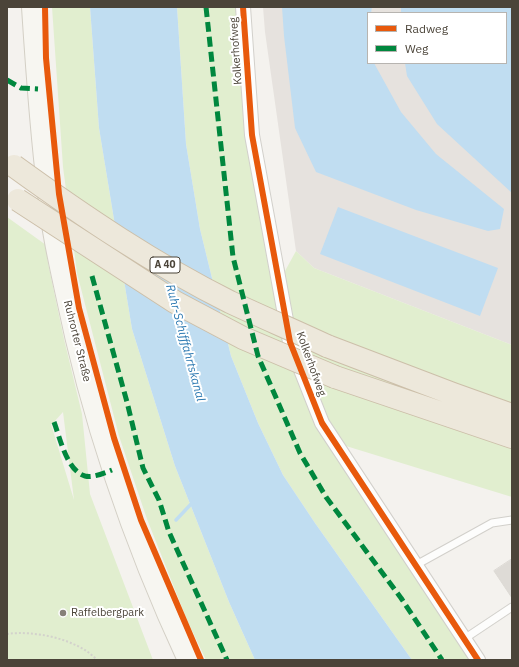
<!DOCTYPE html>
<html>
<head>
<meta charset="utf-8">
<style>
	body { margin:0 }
	#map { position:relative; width:519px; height:667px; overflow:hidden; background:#f4f2ee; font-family:"IBM Plex Sans",sans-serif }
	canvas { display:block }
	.frame { position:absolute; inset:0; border:8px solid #4b4439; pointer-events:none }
	.legend { position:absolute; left:367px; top:12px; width:140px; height:52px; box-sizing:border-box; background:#fff; border:1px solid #b7b4b0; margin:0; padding:5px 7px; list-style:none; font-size:12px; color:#4b4439 }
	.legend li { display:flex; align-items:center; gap:8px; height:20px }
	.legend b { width:20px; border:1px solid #b7b4b0 }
</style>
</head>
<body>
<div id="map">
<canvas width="519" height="667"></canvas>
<div class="frame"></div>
<ul class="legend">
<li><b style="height:5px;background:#e8590c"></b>Radweg</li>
<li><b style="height:5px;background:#00873e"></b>Weg</li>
</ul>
</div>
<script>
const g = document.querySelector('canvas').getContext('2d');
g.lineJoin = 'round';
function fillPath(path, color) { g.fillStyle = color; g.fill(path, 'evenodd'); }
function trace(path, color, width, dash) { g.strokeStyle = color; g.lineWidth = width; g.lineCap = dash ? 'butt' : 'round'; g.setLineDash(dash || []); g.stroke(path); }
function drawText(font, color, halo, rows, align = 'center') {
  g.font = font + ' "IBM Plex Sans",sans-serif'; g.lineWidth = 4; g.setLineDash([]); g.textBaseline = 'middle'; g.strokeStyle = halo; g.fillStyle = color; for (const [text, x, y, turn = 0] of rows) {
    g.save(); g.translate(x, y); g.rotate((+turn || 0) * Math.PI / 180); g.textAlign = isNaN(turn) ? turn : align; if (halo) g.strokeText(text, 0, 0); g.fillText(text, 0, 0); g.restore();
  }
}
fillPath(new Path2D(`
	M263 7H512V345L314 268 296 251 265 32ZM368 13H506V63H368Z`), '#e6e2de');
fillPath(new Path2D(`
	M52 7H90L99 128 132 329 175 466 229 602 255 660H206L187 620 147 519 119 436 77 273 63 167Z
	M177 7H247L256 135 285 271 296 251 314 268 512 345V497L346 446 484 660H412L315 523 283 475 258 423 231 356 200 229 186 144Z
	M7 217 46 245 48 263 64 339 82 414 90 494 153 660H7ZM63 412 74 500 51 424 54 422Z`), '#e1eecf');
fillPath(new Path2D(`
	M90 7H177L186 144 200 229 231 356 258 423 283 475 315 523 412 660H255L229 602 175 466 132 329 99 128Z
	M282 7H372L371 13H368L367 50 368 52V63H374L401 112 436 154 504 209 500 229 488 231 416 210 316 172 295 128 284 36Z
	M401 7H512V193L437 124 407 76 405 63H506V13H401Z
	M338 207 498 268 480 316 320 254Z`), '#c0ddf1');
trace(new Path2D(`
	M176 520 193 502`), '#c0ddf1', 3.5);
const building = new Path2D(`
	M512 559V598L494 571Z`);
fillPath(building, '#dedbd6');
trace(building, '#dcd9d4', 1);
const service = new Path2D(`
	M416 565 492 523 512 520
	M464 639 512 607`);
const minor = new Path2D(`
	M243 7 252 135 290 342 322 423 478 660`);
const secondary = new Path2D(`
	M32 7C36 69 40 131 48 193 51 226 58 258 65 290 91 418 133 542 188 660`);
const motorway = new Path2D(`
	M327 346 453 394 512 415
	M335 377 512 437`);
trace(service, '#d2d0cb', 9);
trace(minor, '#d2d0cb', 16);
trace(secondary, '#d3cfc5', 22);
trace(motorway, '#ccbfa9', 24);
trace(new Path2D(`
	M7 634C34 630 78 639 97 660`), '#d3d2cc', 2, [2, 2]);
trace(service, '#fdfdfc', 7);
trace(minor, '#fdfdfc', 14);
trace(secondary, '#f7f6f1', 20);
trace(motorway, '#ede8db', 22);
const motorwayBridge = new Path2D(`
	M14 166C83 216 154 264 230 302 262 317 295 331 327 346
	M18 200 175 302 243 338 335 377`);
trace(motorwayBridge, '#ccbfa9', 24, []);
trace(motorwayBridge, '#ede8db', 22);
trace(new Path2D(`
	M206 7 233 257 258 356 300 453 326 497 401 598 442 660
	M7 80 21 88 38 89
	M92 276 127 402 143 468 159 500 169 532 227 660
	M54 422C60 438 67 471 85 476 93 478 104 473 112 470`), '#00873e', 5, [10, 5]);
trace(new Path2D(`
	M45 7 46 58 59 194 79 308 114 438 141 520 201 660
	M243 7 252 135 290 342 322 423 478 660`), '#e8590c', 6);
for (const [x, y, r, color] of [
	[63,613,4,"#868178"]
]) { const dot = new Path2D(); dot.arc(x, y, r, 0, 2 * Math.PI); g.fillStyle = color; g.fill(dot); trace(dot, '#fff', 1.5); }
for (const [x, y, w] of [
	[165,265,30]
]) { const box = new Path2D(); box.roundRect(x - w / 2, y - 8, w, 16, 3); g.fillStyle = '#fff'; g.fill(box); trace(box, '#4b4439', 1); }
drawText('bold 10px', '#4b4439', null, [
	["A 40",165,265]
]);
drawText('11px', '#4b4439', '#fff', [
	["Kolkerhofweg",236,51,-94],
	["Ruhrorter Straße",77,341,76],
	["Kolkerhofweg",311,364,70]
]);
drawText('11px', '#4b4439', '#fff', [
	["Raffelbergpark",71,613]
], 'left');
drawText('italic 12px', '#2e7ab2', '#fff', [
	["Ruhr-Schifffahrtskanal",185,343,75]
]);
</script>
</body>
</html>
